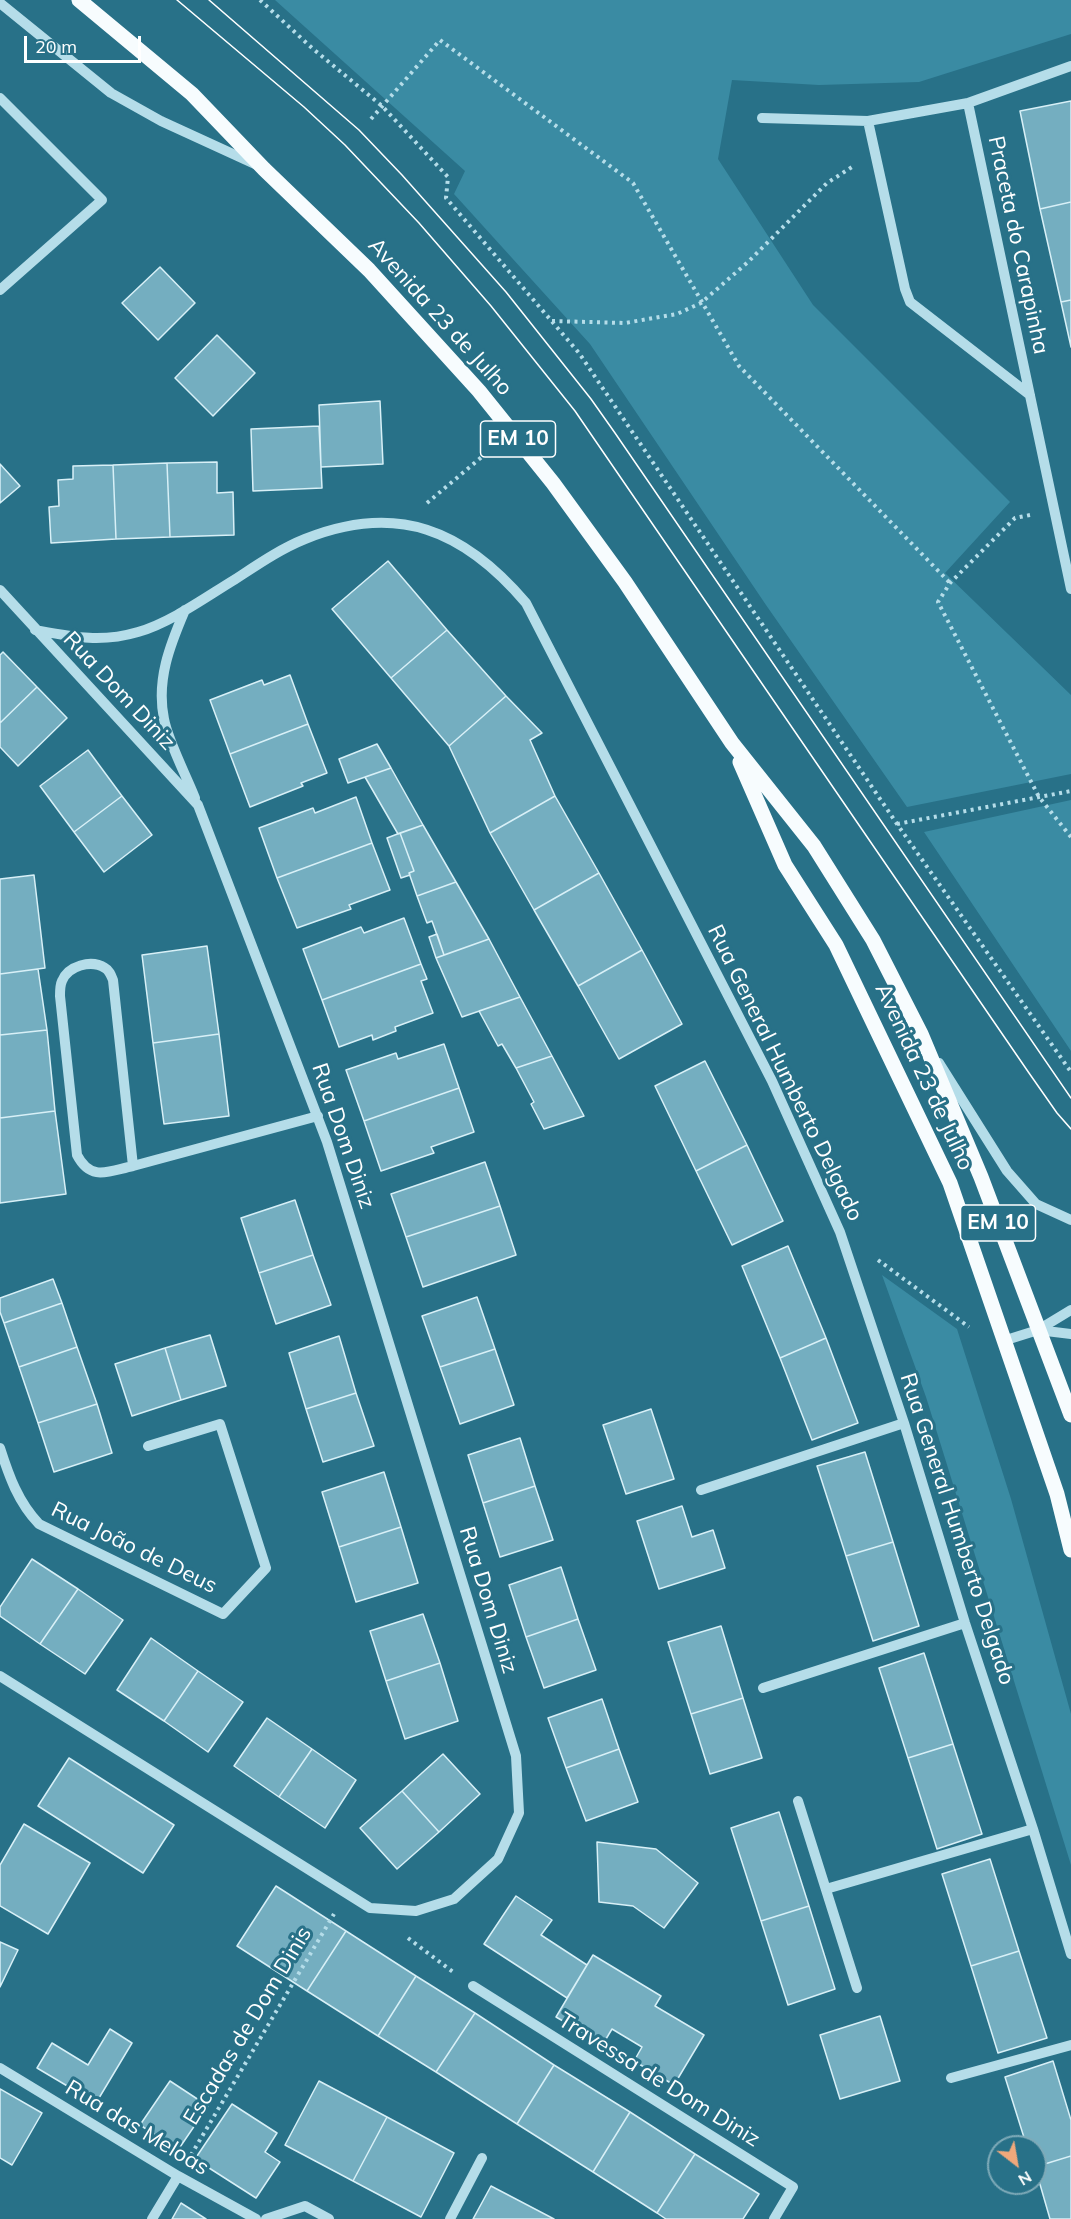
<!DOCTYPE html>
<html>
<head>
<meta charset="utf-8">
<style>
	body { margin:0 }
	#map { position:relative; width:1071px; height:2219px; overflow:hidden; background:#287188; font-family:Mulish,sans-serif }
	canvas { display:block }
	.north { position:absolute; left:987px; top:2135px; width:60px; height:60px; box-sizing:border-box; background:#287188; border:2px solid #7eaab8; border-radius:50%; rotate:149deg; font-size:16px; font-weight:700; line-height:24px; text-align:center; color:#fff }
	.north::after { content:''; display:block; margin:auto; width:21px; height:27px; background:#f0a87b; clip-path:polygon(50% 0,100% 100%,50% 72%,0 100%) }
	.scale { position:absolute; left:24px; top:36px; width:117px; height:27px; box-sizing:border-box; border:3px solid #fff; border-top:0; padding-left:8px; font-size:18px; line-height:21px; white-space:nowrap; color:#fff; -webkit-text-stroke:4px #287188; paint-order:stroke }
</style>
</head>
<body>
<div id="map">
<canvas width="1071" height="2219"></canvas>
<div class="north">N</div>
<div class="scale">20 m</div>
</div>
<script>
const g = document.querySelector('canvas').getContext('2d');
g.lineJoin = 'round';
function fillPath(path, color) { g.fillStyle = color; g.fill(path, 'evenodd'); }
function trace(path, color, width, dash) { g.strokeStyle = color; g.lineWidth = width; g.lineCap = dash ? 'butt' : 'round'; g.setLineDash(dash || []); g.stroke(path); }
function drawText(font, color, halo, rows, align = 'center') {
  g.font = font + ' Mulish,sans-serif'; g.lineWidth = 6; g.setLineDash([]); g.textBaseline = 'middle'; g.strokeStyle = halo; g.fillStyle = color; for (const [text, x, y, turn = 0] of rows) {
    g.save(); g.translate(x, y); g.rotate((+turn || 0) * Math.PI / 180); g.textAlign = isNaN(turn) ? turn : align; if (halo) g.strokeText(text, 0, 0); g.fillText(text, 0, 0); g.restore();
  }
}
fillPath(new Path2D(`
	M275 0H1071V34L919 82 819 85 732 80 718 159 813 305 1010 502 945 573 1071 695V774L907 807 766 605 590 344 454 194 465 171Z
	M1071 800V1051L924 832Z
	M882 1275 957 1329 1011 1499 1071 1714V1865L926 1397Z`), '#3a8ba3');
const building = new Path2D(`
	M1071 101V202L1040 209 1020 111Z
	M1071 202V300L1061 302 1040 209Z
	M160 267 195 303 158 340 122 303Z
	M1071 300V347L1061 302Z
	M217 335 255 373 213 416 175 378Z
	M380 401 383 464 321 467 319 405Z
	M319 426 322 488 253 491 251 429Z
	M217 462V493L233 492 234 535 170 537 167 463Z
	M167 463 170 537 116 539 113 465Z
	M0 464 20 486 0 503Z
	M113 465 116 539 51 543 49 507 59 506 58 480 73 479V466Z
	M388 561 447 630 391 678 332 609Z
	M447 630 506 696 449 746 391 678Z
	M3 652 37 687 0 723V655Z
	M290 675 308 724 230 754 210 700 262 680 264 685Z
	M37 687 67 718 18 766 0 747V723Z
	M506 696 542 733 530 740 555 796 490 833 449 746Z
	M308 724 327 773 301 783 303 786 250 807 230 754Z
	M377 744 391 768 348 783 339 759Z
	M88 750 122 796 74 832 40 786Z
	M391 768 423 825 398 834 365 777Z
	M122 796 152 835 104 872 74 832Z
	M555 796 599 873 534 910 490 833Z
	M356 797 372 843 277 878 259 828 313 808 315 813Z
	M423 825 456 882 417 896 409 873 414 871 400 833Z
	M400 833 414 871 409 873 410 875 401 878 387 838Z
	M372 843 390 890 349 905 351 909 297 928 277 878Z
	M599 873 642 950 578 986 534 910Z
	M34 875 45 968 0 974V879Z
	M456 882 489 939 444 955 432 921 427 923 417 896Z
	M404 918 421 964 322 1000 303 949 361 927 364 933Z
	M437 934 444 955 436 958 429 937Z
	M489 939 520 997 462 1017 436 958Z
	M207 946 219 1034 153 1043 142 955Z
	M642 950 682 1024 619 1059 578 986Z
	M421 964 427 979 421 981 433 1013 395 1027 396 1031 373 1040 372 1035 339 1047 322 1000Z
	M38 969 47 1030 0 1035V974Z
	M520 997 552 1056 516 1068 502 1044 498 1046 479 1011Z
	M47 1030 55 1111 0 1118V1035Z
	M219 1034 229 1116 164 1124 153 1043Z
	M444 1044 459 1088 364 1121 346 1070 396 1053 398 1059Z
	M552 1056 584 1116 544 1129 531 1104 534 1102 516 1068Z
	M705 1061 747 1145 696 1171 655 1086Z
	M459 1088 474 1132 431 1147 434 1153 381 1171 364 1121Z
	M55 1111 66 1194 0 1203V1118Z
	M747 1145 783 1221 732 1245 696 1171Z
	M485 1162 500 1206 406 1237 391 1194Z
	M295 1200 313 1255 259 1273 241 1218Z
	M500 1206 516 1255 423 1287 406 1237Z
	M788 1246 826 1338 780 1358 742 1266Z
	M313 1255 331 1305 276 1324 259 1273Z
	M53 1279 62 1303 4 1323 0 1312V1298Z
	M477 1297 495 1349 440 1367 422 1316Z
	M62 1303 77 1347 19 1367 4 1323Z
	M210 1335 226 1386 181 1400 165 1348Z
	M339 1336 356 1393 306 1409 289 1353Z
	M826 1338 858 1423 812 1440 780 1358Z
	M77 1347 97 1404 38 1423 19 1367Z
	M165 1348 181 1400 132 1416 115 1364Z
	M495 1349 514 1405 460 1424 440 1367Z
	M356 1393 374 1446 323 1462 306 1409Z
	M97 1404 112 1453 54 1472 38 1423Z
	M651 1409 674 1479 626 1494 603 1425Z
	M520 1438 535 1486 483 1503 468 1455Z
	M865 1452 893 1542 846 1556 817 1466Z
	M384 1472 401 1527 339 1547 322 1492Z
	M535 1486 553 1540 500 1557 483 1503Z
	M682 1506 692 1537 713 1530 725 1568 659 1589 637 1521Z
	M401 1527 418 1583 356 1602 339 1547Z
	M893 1542 919 1626 873 1641 846 1556Z
	M32 1559 78 1589 40 1644 0 1616V1607Z
	M561 1567 578 1619 526 1637 509 1585Z
	M78 1589 123 1620 85 1674 40 1644Z
	M423 1614 440 1663 386 1681 370 1631Z
	M578 1619 596 1670 544 1688 526 1637Z
	M721 1626 743 1698 691 1714 668 1642Z
	M151 1638 198 1671 164 1721 117 1690Z
	M924 1653 953 1744 908 1758 879 1668Z
	M440 1663 458 1721 405 1739 386 1681Z
	M198 1671 243 1702 208 1752 164 1721Z
	M743 1698 762 1758 710 1774 691 1714Z
	M602 1699 619 1749 566 1768 548 1718Z
	M267 1718 312 1749 279 1797 234 1766Z
	M953 1744 982 1834 937 1849 908 1758Z
	M312 1749 356 1780 325 1828 279 1797Z
	M619 1749 638 1802 586 1821 566 1768Z
	M443 1754 480 1794 439 1832 402 1791Z
	M69 1758 174 1825 143 1873 38 1806Z
	M402 1791 439 1832 397 1869 360 1828Z
	M779 1812 809 1906 761 1921 731 1828Z
	M24 1824 90 1863 48 1934 0 1906V1865Z
	M597 1842 656 1849 698 1883 664 1928 633 1906 599 1902Z
	M990 1859 1019 1951 971 1966 942 1874Z
	M276 1886 346 1931 307 1991 237 1946Z
	M516 1896 552 1920 541 1935 587 1965 567 1998 484 1944Z
	M809 1906 835 1989 788 2005 761 1921Z
	M346 1931 416 1976 378 2036 307 1991Z
	M0 1942 18 1950 0 1987Z
	M1019 1951 1047 2038 998 2053 971 1966Z
	M593 1955 661 1996 655 2006 704 2035 674 2085 634 2061 642 2047 612 2029 603 2044 556 2017Z
	M416 1976 475 2013 436 2072 378 2036Z
	M475 2013 554 2065 517 2124 436 2072Z
	M880 2016 900 2081 840 2099 820 2035Z
	M110 2029 132 2043 96 2103 37 2068 52 2043 88 2065Z
	M1053 2061 1071 2120V2156L1035 2167V2147H1027L1005 2077Z
	M554 2065 630 2112 593 2172 517 2124Z
	M170 2081 208 2106 178 2150 140 2125Z
	M319 2081 387 2117 353 2181 285 2145Z
	M0 2089 42 2113 12 2165 0 2158Z
	M232 2104 277 2133 265 2152 280 2162 256 2198 195 2159Z
	M630 2112 695 2154 657 2213 593 2172Z
	M387 2117 454 2153 421 2217 353 2181Z
	M695 2154 759 2194 743 2219H666L657 2213Z
	M1071 2156V2219H1050L1035 2167Z
	M491 2186 554 2219H473Z
	M181 2203 206 2219H172Z`);
fillPath(building, '#74aec0');
trace(building, '#d8f0f7', 1.5);
trace(new Path2D(`
	M260 0 312 48 382 106 448 177 446 198 579 353 897 824 1071 1072
	M371 119 440 40 633 183 739 366 950 583
	M552 321 625 323 677 314 701 303 748 262 827 183 852 167
	M427 503 490 450
	M1030 515 1015 518 950 583 938 602 1039 797 1071 837
	M897 824 1071 791
	M878 1260 969 1327
	M408 1938 453 1972
	M191 2155 334 1914`), '#b5dde9', 4, [3, 4.5]);
trace(new Path2D(`
	M0 3 111 93 161 121 257 165
	M0 98 102 200 0 290
	M968 103 1071 589
	M762 118 868 121 968 103 1071 66
	M868 121 905 289 910 302 1030 395
	M0 590 198 805 327 1142 516 1756 519 1813 498 1859 454 1899 416 1911 370 1908 0 1676
	M185 610C170 645 156 680 164 719 168 741 186 775 195 798
	M35 630C73 637 101 643 138 632 170 623 206 597 234 580 257 565 280 549 305 539 397 502 464 530 526 603L772 1081 840 1232 904 1423 965 1623 1033 1829 1071 1954
	M939 1063 1007 1171 1036 1204 1071 1220
	M133 1166C109 1171 91 1182 77 1155L60 996C60 991 60 985 62 981 68 966 91 959 105 968 109 970 111 975 113 980L133 1166 318 1116
	M1038 1330 1071 1334
	M1003 1341 1038 1330 1071 1310
	M0 1448C9 1476 18 1502 39 1524L223 1614 266 1568 220 1424 148 1446
	M701 1490 904 1423
	M763 1688 965 1623
	M798 1801 857 1988
	M826 1889 1033 1829
	M473 1986 793 2187 774 2219
	M0 2068 178 2176 256 2219
	M951 2078 1071 2045
	M152 2219 178 2176
	M266 2219 305 2206 329 2219
	M450 2219 482 2158`), '#b5dde9', 10);
trace(new Path2D(`
	M79 0 192 94 264 169 369 270 479 391 553 483 625 582 732 743 814 846 873 940 921 1034 981 1177 1071 1415
	M740 762 785 865 836 945 950 1183 1057 1494 1071 1550`), '#f7fcfe', 15);
trace(new Path2D(`
	M177 0 304 107 345 145 419 223 491 306 575 411 1029 1073 1057 1113 1071 1129
	M209 0 359 130 402 175 506 292 591 399 615 433 1071 1098`), '#fff', 1.5);
for (const [x, y, w] of [
	[518,439,75],
	[998,1223,75]
]) { const box = new Path2D(); box.roundRect(x - w / 2, y - 18, w, 36, 4.5); g.fillStyle = '#287188'; g.fill(box); trace(box, '#fff', 1.5); }
drawText('bold 21px', '#fff', null, [
	["EM 10",518,439],
	["EM 10",998,1223]
]);
drawText('22px', '#fff', '#287188', [
	["Praceta do Carapinha",1018,245,78],
	["Avenida 23 de Julho",440,317,48],
	["Rua Dom Diniz",119,691,47],
	["Rua General Humberto Delgado",785,1073,64],
	["Avenida 23 de Julho",924,1077,65],
	["Rua Dom Diniz",343,1136,71],
	["Rua General Humberto Delgado",957,1529,72],
	["Rua João de Deus",134,1548,26],
	["Rua Dom Diniz",488,1600,73],
	["Escadas de Dom Dinis",248,2026,-59],
	["Travessa de Dom Diniz",659,2080,32],
	["Rua das Meloas",137,2128,31]
]);
</script>
</body>
</html>
